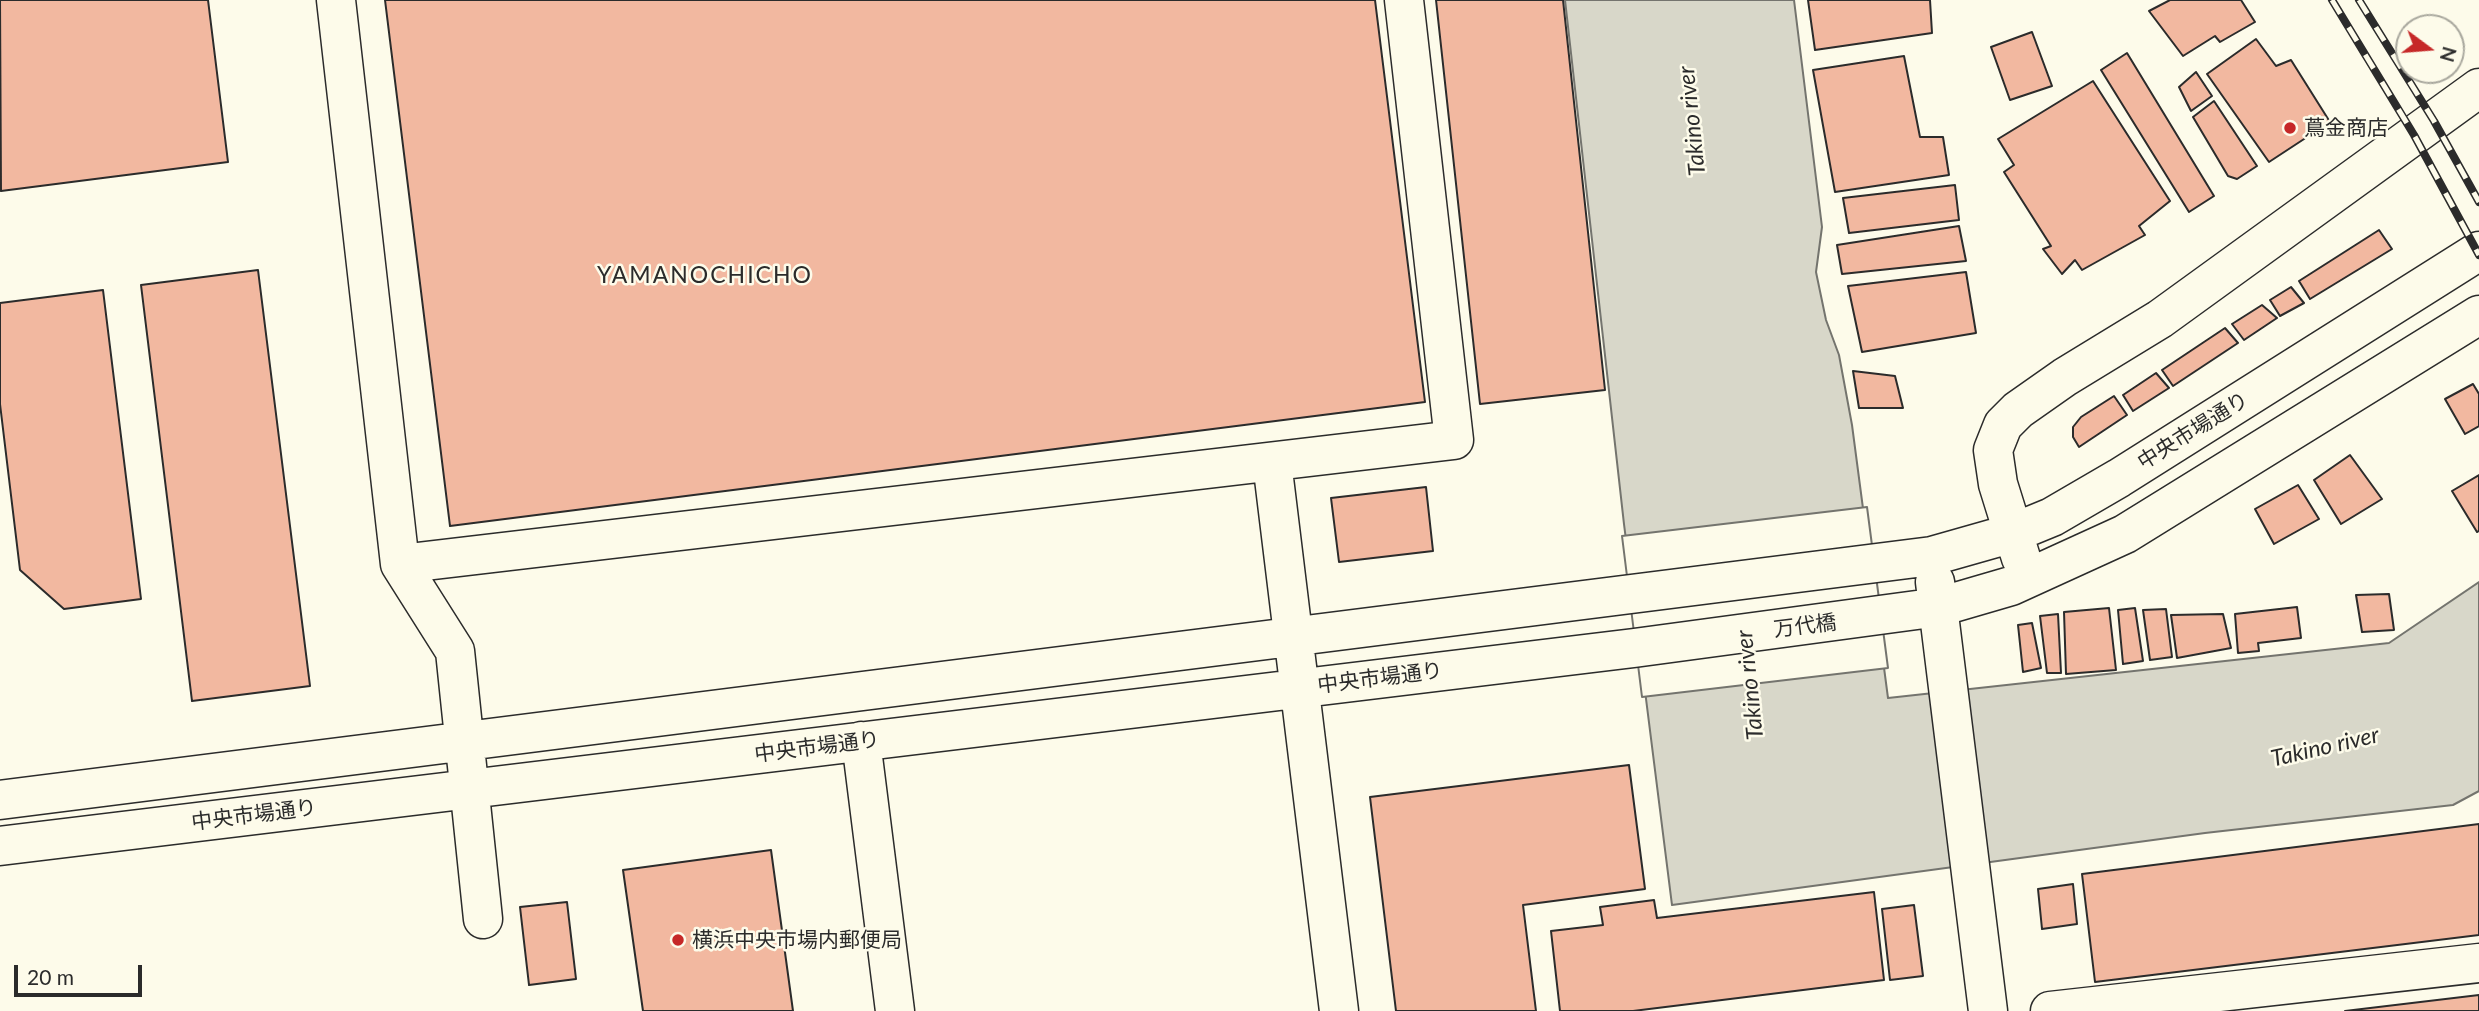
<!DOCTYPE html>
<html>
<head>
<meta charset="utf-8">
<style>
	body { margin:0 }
	#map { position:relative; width:2479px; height:1011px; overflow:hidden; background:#fdfbea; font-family:Lato,sans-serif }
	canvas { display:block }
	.north { position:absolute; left:2395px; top:14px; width:70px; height:70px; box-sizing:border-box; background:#fdfbea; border:2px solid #a9a89e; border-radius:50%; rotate:106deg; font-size:19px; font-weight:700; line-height:28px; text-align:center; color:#2b2b2b }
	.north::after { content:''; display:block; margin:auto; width:24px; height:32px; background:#c62828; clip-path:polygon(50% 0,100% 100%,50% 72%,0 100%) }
	.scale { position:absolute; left:14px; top:965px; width:128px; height:32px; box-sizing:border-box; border:4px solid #2b2b2b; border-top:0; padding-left:9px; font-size:21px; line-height:24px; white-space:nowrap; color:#2b2b2b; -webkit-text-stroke:5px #fdfbea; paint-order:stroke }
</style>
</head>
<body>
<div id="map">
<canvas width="2479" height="1011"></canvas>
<div class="north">N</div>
<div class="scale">20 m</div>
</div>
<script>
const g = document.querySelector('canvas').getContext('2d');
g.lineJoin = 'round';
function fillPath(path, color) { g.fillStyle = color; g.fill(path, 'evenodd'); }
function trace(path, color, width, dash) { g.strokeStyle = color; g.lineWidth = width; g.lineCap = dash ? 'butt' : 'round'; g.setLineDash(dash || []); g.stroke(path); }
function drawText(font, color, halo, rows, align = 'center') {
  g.font = font + ' Lato,"Noto Sans JP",sans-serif'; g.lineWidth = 5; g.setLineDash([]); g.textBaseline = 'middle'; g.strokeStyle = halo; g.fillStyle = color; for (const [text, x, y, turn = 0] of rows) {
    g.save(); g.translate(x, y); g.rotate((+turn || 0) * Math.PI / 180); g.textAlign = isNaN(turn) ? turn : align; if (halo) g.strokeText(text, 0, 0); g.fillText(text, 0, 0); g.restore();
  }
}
const water = new Path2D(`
	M1565 0H1794L1822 227 1816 272 1826 320 1839 355 1852 425 1888 698 2389 643 2479 582V791L2453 805 2205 833 1672 905 1624 524Z`);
fillPath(water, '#d8d7c9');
trace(water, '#74746e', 2);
const pier = new Path2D(`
	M1867 507 1888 668 1642 697 1622 536Z`);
fillPath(pier, '#fdfbea');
trace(pier, '#74746e', 2);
const building = new Path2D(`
	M0 0H208L228 162 1 191Z
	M385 0H1375L1425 402 450 526Z
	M1436 0H1563L1605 390 1480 404Z
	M1808 0H1930L1932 33 1815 50Z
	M2170 0H2241L2255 22 2220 42 2215 36 2183 56 2149 11Z
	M2032 32 2052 86 2010 100 1991 47Z
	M2256 39 2276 66 2291 60 2330 122 2269 162 2207 74Z
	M2127 53 2214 196 2189 212 2101 70Z
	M1904 56 1920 137H1943L1949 175 1835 192 1813 70Z
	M2196 72 2212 96 2191 111 2179 87Z
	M2093 81 2170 201 2139 226 2145 235 2082 270 2075 260 2062 274 2043 249 2051 246 2004 172 2014 165 1998 139Z
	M2214 101 2257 166 2237 179 2228 176 2193 117Z
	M1955 185 1959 220 1849 233 1843 198Z
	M1959 226 1966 261 1842 274 1837 245Z
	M2379 230 2392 249 2310 299 2299 281Z
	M258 270 310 686 192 701 141 285Z
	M1966 272 1976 333 1862 352 1848 286Z
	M2291 287 2304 303 2280 316 2270 300Z
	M103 290 141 599 64 609 20 570 0 404V303Z
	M2262 305 2277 318 2244 340 2232 324Z
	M2225 328 2238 343 2173 386 2162 370Z
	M1853 371 1895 376 1903 408H1859Z
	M2156 373 2169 388 2133 411 2123 395Z
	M2473 384 2479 394V426L2465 434 2445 399Z
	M2114 396 2127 415 2079 447 2073 437V427L2081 417Z
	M2350 455 2382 499 2341 524 2314 480Z
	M2479 475V531L2477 532 2452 491Z
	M2298 485 2319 519 2274 544 2255 509Z
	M1426 487 1433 551 1339 562 1331 498Z
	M2389 594 2394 630 2362 632 2356 595Z
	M2297 607 2301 638 2258 643 2259 651 2238 653 2235 614Z
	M2109 608 2116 670 2066 674 2064 612Z
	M2135 608 2143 661 2123 664 2118 610Z
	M2166 609 2172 657 2150 660 2143 610Z
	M2058 614 2061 673H2047L2040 616Z
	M2223 614 2231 648 2177 658 2171 615Z
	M2032 623 2041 668 2023 672 2018 625Z
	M1629 765 1645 889 1523 905 1536 1011H1396L1370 797Z
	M2479 824V935L2095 982 2082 874Z
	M771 850 793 1011H643L623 870Z
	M2073 884 2077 924 2042 929 2038 889Z
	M1874 892 1884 980 1633 1011H1560L1551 931 1603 925 1600 907 1654 900 1657 918Z
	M567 902 576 979 529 985 520 907Z
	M1914 905 1923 976 1890 980 1882 909Z
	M2479 995V1011H2345Z`);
fillPath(building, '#f2b8a0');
trace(building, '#2b2b2b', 2);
const minor = new Path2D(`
	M336 0 400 564 1454 440 1404 0
	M1272 462 1339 1011
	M2021 558 1998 484 1993 450 2003 425 2018 410 2065 377 2160 319 2479 88
	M400 564 455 651 483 919
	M1935 582 1988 1011
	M861 741 895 1011
	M0 800 1932 556 2013 533 2052 517 2119 478 2479 251
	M0 846 1634 648 1939 607 2011 586 2125 534 2479 315
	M2050 1011 2479 963`);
trace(minor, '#2b2b2b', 41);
trace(minor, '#fdfbea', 38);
const rail = new Path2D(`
	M2332 0 2414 135 2479 255
	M2359 0 2434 121 2479 202`);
trace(rail, '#2b2b2b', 8);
trace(rail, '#fdfbea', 5, [16]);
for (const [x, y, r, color] of [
	[2290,128,7,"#c62828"],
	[678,940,7,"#c62828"]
]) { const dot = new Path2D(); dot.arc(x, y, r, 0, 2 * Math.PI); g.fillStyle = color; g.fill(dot); trace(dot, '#fdfbea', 2.5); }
drawText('21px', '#2b2b2b', '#fdfbea', [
	["蔦金商店",2304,128],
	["横浜中央市場内郵便局",692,940]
], 'left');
drawText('21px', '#2b2b2b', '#fdfbea', [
	["中央市場通り",2193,431,-32],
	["万代橋",1805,626,-7],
	["中央市場通り",1380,678,-7],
	["中央市場通り",817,747,-7],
	["中央市場通り",254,815,-7]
]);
drawText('italic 23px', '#2b2b2b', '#fdfbea', [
	["Takino river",1692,121,-96],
	["Takino river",1750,685,-96],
	["Takino river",2325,747,-13]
]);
g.letterSpacing = '2px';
drawText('23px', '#2b2b2b', '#fdfbea', [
	["YAMANOCHICHO",705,276]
]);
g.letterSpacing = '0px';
</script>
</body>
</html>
